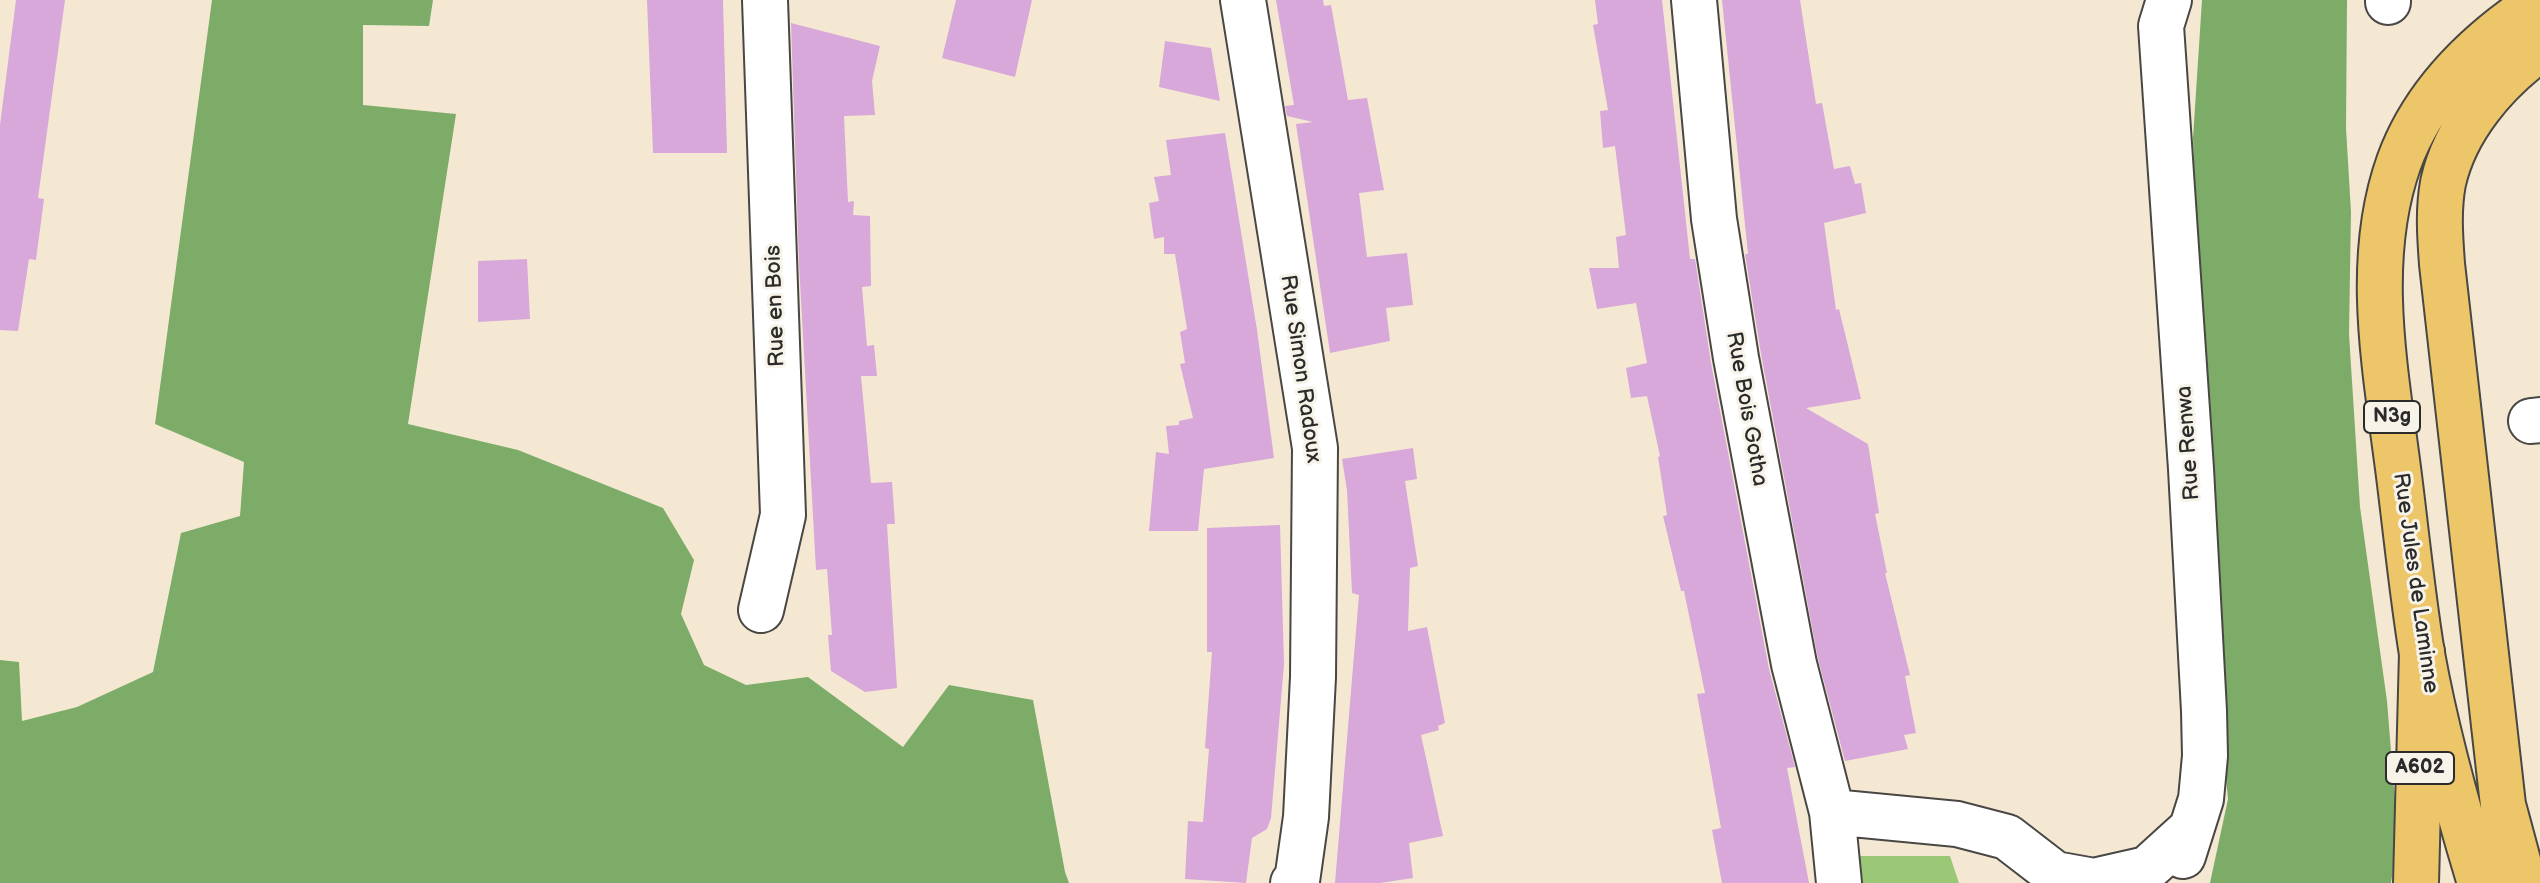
<!DOCTYPE html>
<html>
<head>
<meta charset="utf-8">
<style>
	body { margin:0 }
	canvas { display:block; background:#f4e8d3 }
</style>
</head>
<body>
<canvas width="2540" height="883"></canvas>
<script>
const g = document.querySelector('canvas').getContext('2d');
g.lineJoin = 'round';
function fillPath(path, color) { g.fillStyle = color; g.fill(path, 'evenodd'); }
function trace(path, color, width, dash) { g.strokeStyle = color; g.lineWidth = width; g.lineCap = dash ? 'butt' : 'round'; g.setLineDash(dash || []); g.stroke(path); }
function drawText(font, color, halo, rows, align = 'center') {
  g.font = font + ' "Balsamiq Sans",sans-serif'; g.lineWidth = 6; g.setLineDash([]); g.textBaseline = 'middle'; g.strokeStyle = halo; g.fillStyle = color; for (const [text, x, y, turn = 0] of rows) {
    g.save(); g.translate(x, y); g.rotate((+turn || 0) * Math.PI / 180); g.textAlign = isNaN(turn) ? turn : align; if (halo) g.strokeText(text, 0, 0); g.fillText(text, 0, 0); g.restore();
  }
}
fillPath(new Path2D(`
	M1858 856H1950L1959 883H1861Z`), '#9bc876');
fillPath(new Path2D(`
	M212 0H433L429 26 363 25V105L456 114 408 424 518 450 663 508 694 560 681 614 704 665 746 685 808 677 903 747 949 685 1033 700 1065 872 1069 883H0V660L19 662 22 721 77 707 153 672 181 533 240 516 244 462 155 424Z
	M2202 0H2347L2346 128 2351 212 2349 334 2360 507 2387 701 2398 839 2391 883H2210L2228 799 2211 622 2193 138Z`), '#7cac67');
fillPath(new Path2D(`
	M16 0H65L38 198 44 199 36 260 29 259 18 331 0 330V125Z
	M647 0H723L727 153H653Z
	M956 0H1032L1015 77 942 58Z
	M1276 0H1323L1324 6 1331 5 1348 100 1367 98 1384 190 1359 193 1367 257 1407 253 1413 305 1386 308 1390 341 1330 353 1296 124 1313 122 1287 116 1285 106 1294 105Z
	M1595 0H1662L1690 259H1695L1711 363 1769 669 1795 767 1787 768 1809 883H1722L1712 830 1721 828 1697 694 1705 693 1684 591H1681L1663 516 1667 515 1658 457 1660 456 1647 396 1631 398 1626 368 1647 363 1636 303 1597 309 1589 268H1619L1616 237 1626 235 1615 146 1603 148 1600 111 1608 110 1593 25 1598 24Z
	M1722 0H1800L1816 104 1822 103 1834 169 1850 166 1855 184 1861 183 1866 213 1824 223 1836 310 1839 309 1861 399 1806 408 1868 444 1879 513 1875 514 1887 573H1885L1910 675 1905 676 1916 733 1904 735 1908 749 1845 761 1818 659 1761 354 1745 254H1748Z
	M791 23 880 46 872 81 875 115 844 116 848 202 854 201 853 215 870 216 871 286 862 287 867 346 874 345 877 376H861L871 483 892 482 895 524H887L897 688 865 692 831 671 828 635H832L827 569 816 570 799 264Z
	M1165 41 1211 48 1220 101 1159 87Z
	M1225 133 1257 330 1274 458 1204 469 1198 531H1149L1156 452 1169 454 1166 426 1179 425V421L1193 418 1180 364 1185 363 1180 332 1187 329 1175 254H1164V237L1154 239 1149 203 1159 201 1154 177 1171 175 1166 140Z
	M527 259 530 319 478 322V261Z
	M1413 448 1417 479 1405 481 1418 566 1410 568 1408 631 1427 627 1445 723 1438 726 1439 730 1421 735 1443 836 1409 843 1413 878 1380 883H1335L1359 595 1352 593 1347 490 1342 459Z
	M1280 525 1284 664 1271 818 1267 829 1252 838 1246 883 1185 879 1188 821 1203 822 1209 749 1205 748 1212 652H1207V528Z`), '#d7a8d9');
const street = new Path2D(`
	M1243 0 1315 448 1313 677 1306 817 1297 881 1293 883
	M1694 0 1714 219 1736 358 1794 664 1832 812 1957 824 2007 837 2055 874 2094 881 2147 869 2191 829
	M2169 0 2161 26 2191 469 2204 711 2205 756 2201 799 2183 856
	M2388 2V0
	M2531 421 2540 420
	M761 610 783 515 765 0
	M1832 812 1839 883`);
const primary = new Path2D(`
	M2480 883C2457 807 2436 732 2422 654 2412 593 2406 530 2398 468 2385 367 2364 260 2399 162 2424 93 2480 40 2540 1
	M2524 883 2503 805 2442 264C2440 237 2438 210 2443 183 2455 128 2496 81 2540 49`);
const highway = new Path2D(`
	M2416 883 2422 652`);
trace(street, '#494744', 48);
trace(primary, '#494744', 48);
trace(highway, '#494744', 48);
trace(street, '#fff', 44);
trace(primary, '#ecc669', 44);
trace(highway, '#ecc669', 44);
for (const [x, y, w] of [
	[2392,417,56],
	[2420,768,68]
]) { const box = new Path2D(); box.roundRect(x - w / 2, y - 16, w, 32, 6); g.fillStyle = '#f7f3e8'; g.fill(box); trace(box, '#2b2b2b', 2); }
drawText('bold 20px', '#2b2b2b', null, [
	["N3g",2392,417],
	["A602",2420,768]
]);
drawText('22px', '#2b2b2b', '#f7f3e8', [
	["Rue en Bois",776,306,-92],
	["Rue Simon Radoux",1300,369,82],
	["Rue Bois Gotha",1746,409,80],
	["Rue Renwa",2189,443,-94],
	["Rue Jules de Laminne",2415,583,82]
]);
</script>
</body>
</html>
